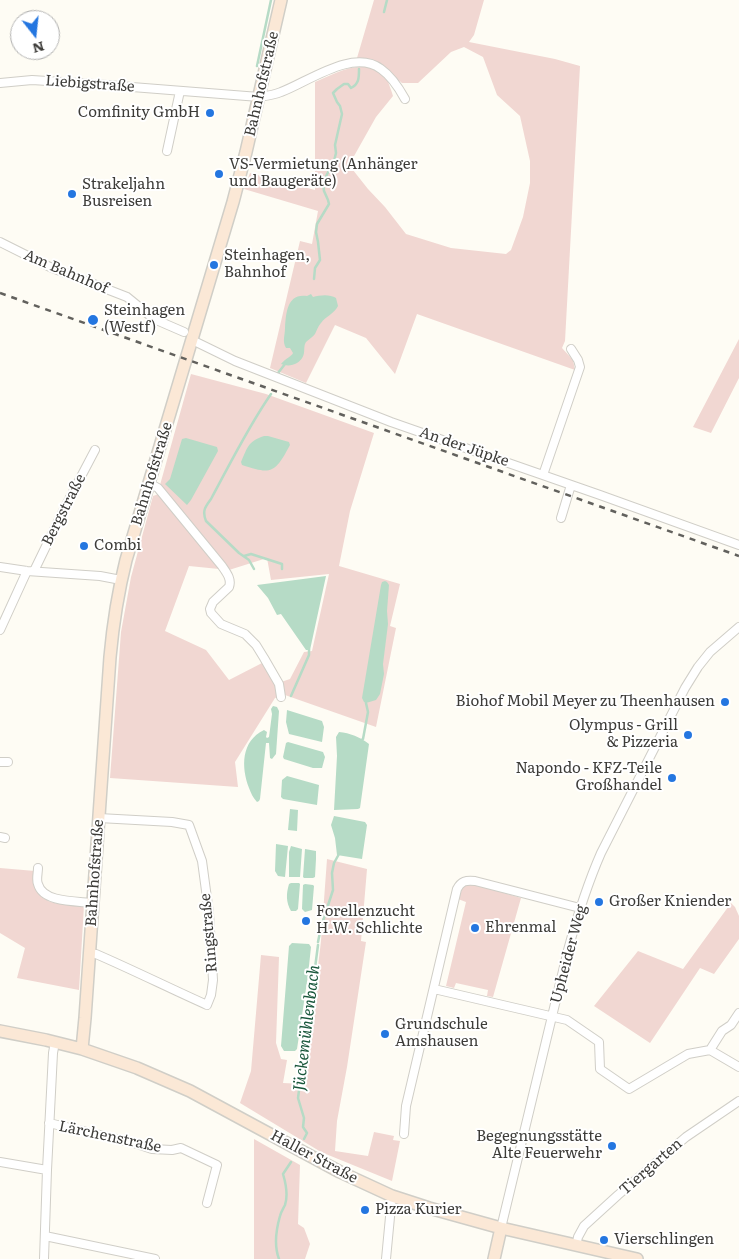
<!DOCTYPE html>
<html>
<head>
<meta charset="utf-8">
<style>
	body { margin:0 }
	#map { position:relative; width:739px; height:1259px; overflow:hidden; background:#fefcf4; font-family:Literata,serif }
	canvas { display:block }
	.north { position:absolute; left:10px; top:10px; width:50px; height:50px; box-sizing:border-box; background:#fff; border:1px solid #b1b1b0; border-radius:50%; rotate:164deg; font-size:14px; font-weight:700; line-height:20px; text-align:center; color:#3d3c39 }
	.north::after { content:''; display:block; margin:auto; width:18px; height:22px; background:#2476e0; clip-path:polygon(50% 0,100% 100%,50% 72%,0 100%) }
</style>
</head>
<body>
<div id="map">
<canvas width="739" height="1259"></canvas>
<div class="north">N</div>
</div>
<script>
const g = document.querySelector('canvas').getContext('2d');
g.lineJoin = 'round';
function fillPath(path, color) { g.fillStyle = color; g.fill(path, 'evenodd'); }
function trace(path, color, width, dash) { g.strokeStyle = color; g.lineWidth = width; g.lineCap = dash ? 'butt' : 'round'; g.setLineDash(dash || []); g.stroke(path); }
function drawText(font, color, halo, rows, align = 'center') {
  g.font = font + ' Literata,serif'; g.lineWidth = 4; g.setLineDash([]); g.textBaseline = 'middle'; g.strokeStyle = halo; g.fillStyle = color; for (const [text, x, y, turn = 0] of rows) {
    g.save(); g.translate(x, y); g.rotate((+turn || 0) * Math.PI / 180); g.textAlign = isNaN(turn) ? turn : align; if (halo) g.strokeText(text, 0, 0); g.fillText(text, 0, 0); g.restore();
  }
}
fillPath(new Path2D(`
	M374 0H484L474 35 469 42 555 59 580 66 565 341 562 348 573 360 575 370 417 314 395 374 366 338 335 325 306 383 270 368 300 241 312 244 318 211 244 189 250 173 315 190V82C336 73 367 55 386 78 389 83 391 90 393 96L376 117 349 165 368 189 385 207 406 234 451 248 506 254 511 250 523 217 530 183V161L520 116 497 95 483 57 464 47 451 52 418 83H402C386 69 379 60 357 58Z
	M739 339V378L711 433 693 427Z
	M191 374 266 394 374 433 350 511 339 566 400 584 390 626 396 628 376 727 285 695 275 698 235 762 238 787 110 778 121 632 131 577 153 496 159 494 184 524 187 516 160 485ZM267 558 271 580 329 574 312 651 304 652 290 679 275 684 264 662 229 680 206 650 165 631 189 566 229 570Z
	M327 859 367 869 361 941 366 942 347 1067 337 1121 335 1151 368 1156 374 1132 394 1136 393 1140 400 1141 392 1181 321 1152 240 1103 251 1071 261 955 279 957 276 1043 281 1059 287 1060 283 1083 304 1084 321 941Z
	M0 868 35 871C35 876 34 882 36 887 41 907 67 904 84 905L79 990 17 978 25 948 0 933Z
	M470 884H474L521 898 493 997 487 996 488 990 456 983 454 988 446 986 466 902 458 899 463 887Z
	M731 903 735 907 739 916V939L714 974 700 968 650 1043 594 1006 638 951 683 969Z
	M254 1139 300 1165 298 1224 304 1228 310 1244 305 1259H254Z`), '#f1d7d2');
fillPath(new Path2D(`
	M311 294 313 297C320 295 330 294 336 298L338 306C334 314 326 316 321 323 318 326 317 330 315 334 313 337 309 339 306 342 302 348 308 356 297 363 292 366 286 366 281 364 285 359 292 356 293 353L290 348H286C282 341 285 336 285 328 286 313 287 293 307 296Z
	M264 436H268L289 442 290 445C275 473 272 475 242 465L241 462C248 447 247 442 264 436Z
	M186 438 217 447 218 451 191 500 187 505 165 484 170 479 182 439Z
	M326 576 310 650H306L281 614 277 615 268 598 257 585Z
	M385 581 387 582 389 585 387 611 388 624 383 664 384 674 380 694 376 700 366 703 364 702 362 698 381 585 382 582Z
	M273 706 277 707 279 711 276 754 272 759 270 758 269 743H266L260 799 259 801 257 802C253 798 251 793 249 788 241 767 241 741 264 730L267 732 266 737 267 738 269 737 272 714 271 709Z
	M287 710 322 721 324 727 322 742 289 734 286 722Z
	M339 732C350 733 360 737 369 744L360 808 358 809 334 810 337 756 336 737Z
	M288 742 323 752 325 757 322 768H313L284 759 283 757 286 743Z
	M287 776 319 785 317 805 283 799 281 797 282 780Z
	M290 809 298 810 297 831 288 830Z
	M334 816 365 822 367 825 362 859 337 855 335 838 331 825Z
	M276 844 288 846 285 877 278 876 275 871Z
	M291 846 302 849 300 877H289V852Z
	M305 849 316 851V859L315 877 313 878H304L303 877Z
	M291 883H299L300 884 298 909 296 911H291C286 902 286 894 289 884Z
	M305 884 313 885 314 886 312 910 305 912 302 909 303 885Z
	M292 943 309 944 311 947 308 975 297 1049 295 1051H284L281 1046 289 946Z`), '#b6dbc6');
trace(new Path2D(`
	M384 12 387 0
	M257 66 271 0
	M314 279 315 268 320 260 318 242 316 232 317 224 329 204 328 200 324 191 323 182 334 161 336 153 335 145 342 114 340 106 337 102 333 93 337 89 344 84H348L351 88C359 84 359 78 359 69
	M278 373 285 364
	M244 556 251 554 282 564V569
	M254 569 249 560 239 553 206 521C202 511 205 507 211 499 230 464 248 427 271 394
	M291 696 309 655V649
	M361 740 363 739 368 712 366 703
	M318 942 321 927 333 890 332 873 334 863 339 854
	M304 1139 307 1133 303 1127 304 1118 298 1098 318 945
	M279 1259C274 1246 276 1230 280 1216 281 1212 283 1209 285 1205 288 1196 286 1184 283 1174L291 1162`), '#b6dbc6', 2.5);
const street = new Path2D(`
	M0 83 32 80 94 84 259 97C266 96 274 95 281 92 308 82 353 48 381 69 391 76 399 88 405 99
	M167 151 180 91
	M0 242 50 267 127 297 154 319 184 332
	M192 340 235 361 391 422 600 495 739 545
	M543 475 580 367 578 360 571 349
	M149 483 158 488 222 566C226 572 232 579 229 587L213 602 210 609 211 613 221 624 245 634 256 645 264 658 279 684 281 697
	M561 518 571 485
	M0 567 27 571 100 576 121 580
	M34 571 65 507 95 450
	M0 630 27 571
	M0 762H8
	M0 837 5 838
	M38 868C38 873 36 880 38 884 43 903 77 901 93 903
	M89 953 96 954C133 970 169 988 207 1005L211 995 213 980 209 913 202 861 189 825 172 822 99 818
	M434 989 567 1020 599 1042 600 1069 629 1089 688 1054 710 1050 739 1067
	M710 1050 722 1031 731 1025 739 1013
	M49 1123 134 1143 152 1149 172 1150 181 1148 217 1165 207 1203
	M404 1134 406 1106 457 889C461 881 466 880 475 881L580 908
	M0 1162 47 1170
	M501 1228 568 950C577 917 587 885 601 853L685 688 698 667 710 652 739 627
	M45 1236 155 1259
	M576 1246 578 1237 584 1226 618 1195 686 1137 739 1101
	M44 1259 47 1170 53 1053 55 1042
	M386 1259 392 1196`);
const secondary = new Path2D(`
	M0 1031 46 1040 82 1049 137 1068 190 1091 340 1172 392 1196 429 1208 501 1228 637 1259
	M82 1049 85 1018 110 657C113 624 118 592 126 560L233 202 246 152 281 0
	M494 1259 501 1228`);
trace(street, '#d0cec7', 10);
trace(secondary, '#d0cec7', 14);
trace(street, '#fff', 8);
trace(secondary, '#fbe8d6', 11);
trace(new Path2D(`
	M0 293 739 556`), '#62615d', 2.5, [6, 6]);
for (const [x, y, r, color] of [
	[210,113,5,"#2476e0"],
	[219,174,5,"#2476e0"],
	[72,194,5,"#2476e0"],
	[214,265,5,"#2476e0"],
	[93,320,6,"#2476e0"],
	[84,546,5,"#2476e0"],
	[725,702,5,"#2476e0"],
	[688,735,5,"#2476e0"],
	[672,778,5,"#2476e0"],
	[599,902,5,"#2476e0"],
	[306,921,5,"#2476e0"],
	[475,928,5,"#2476e0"],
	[385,1034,5,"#2476e0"],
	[612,1146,5,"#2476e0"],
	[365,1210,5,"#2476e0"],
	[604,1240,5,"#2476e0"]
]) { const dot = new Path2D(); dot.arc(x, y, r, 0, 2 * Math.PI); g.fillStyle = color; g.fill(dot); trace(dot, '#fff', 2); }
drawText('15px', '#3d3c39', '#fff', [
	["Liebigstraße",90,84,4],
	["Bahnhofstraße",262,84,-77],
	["Am Bahnhof",66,272,23],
	["An der Jüpke",464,447,19],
	["Bahnhofstraße",152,474,-73],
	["Bergstraße",64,510,-63],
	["Bahnhofstraße",95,873,-86],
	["Ringstraße",209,933,-95],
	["Upheider Weg",569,954,-75],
	["Lärchenstraße",110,1137,12],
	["Haller Straße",314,1157,28],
	["Tiergarten",651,1167,-41]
]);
drawText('15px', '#3d3c39', '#fff', [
	["Comfinity GmbH",200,113,"right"],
	["VS-Vermietung (Anhänger",229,165],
	["und Baugeräte)",229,182],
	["Strakeljahn",82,185],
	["Busreisen",82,202],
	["Steinhagen,",224,256],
	["Bahnhof",224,273],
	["Steinhagen",104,311],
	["(Westf)",104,328],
	["Combi",94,546],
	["Biohof Mobil Meyer zu Theenhausen",715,702,"right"],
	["Olympus - Grill",678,726,"right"],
	["& Pizzeria",678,743,"right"],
	["Napondo - KFZ-Teile",662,769,"right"],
	["Großhandel",662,786,"right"],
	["Großer Kniender",609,902],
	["Forellenzucht",316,912],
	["H.W. Schlichte",316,929],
	["Ehrenmal",485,928],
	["Grundschule",395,1025],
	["Amshausen",395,1042],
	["Begegnungsstätte",602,1137,"right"],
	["Alte Feuerwehr",602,1154,"right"],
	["Pizza Kurier",375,1210],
	["Vierschlingen",614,1240]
], 'left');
drawText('italic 16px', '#18563a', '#fff', [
	["Jückemühlenbach",307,1028,-83]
]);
</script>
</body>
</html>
